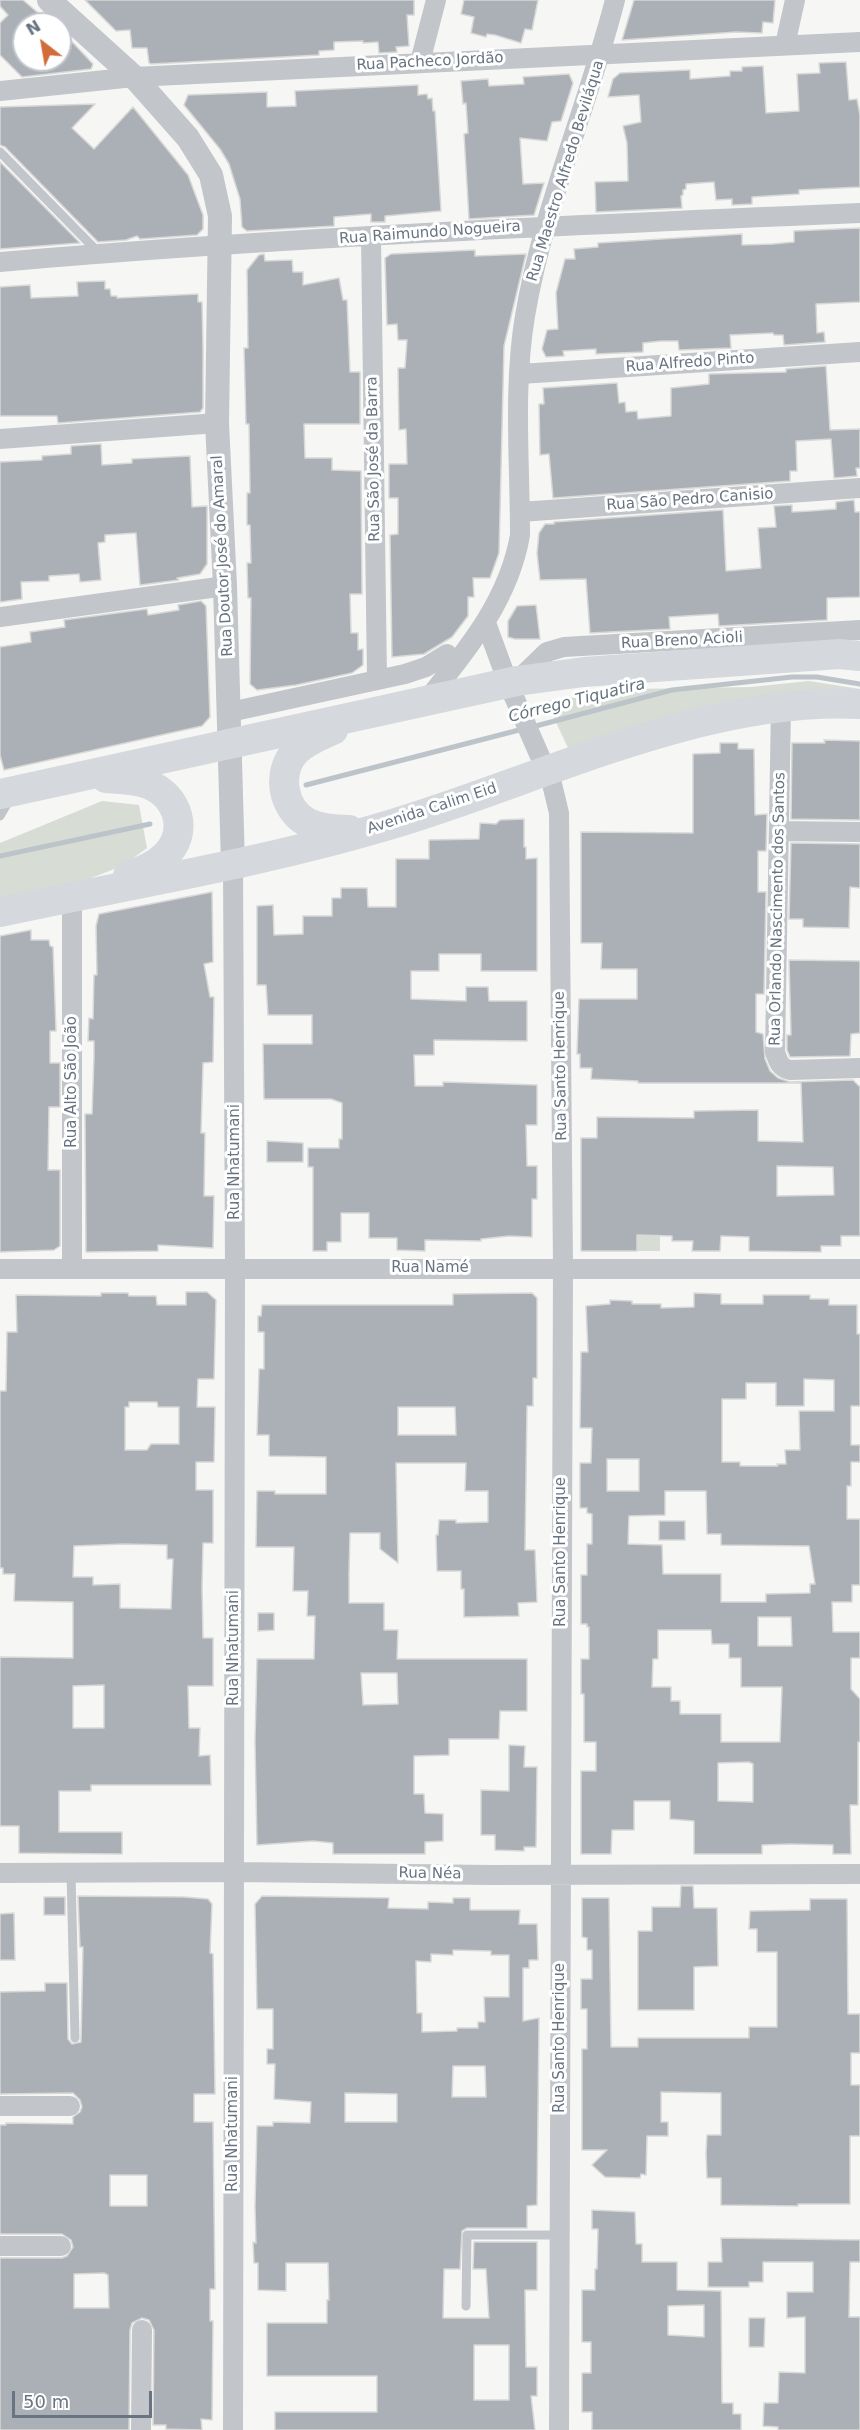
<!DOCTYPE html>
<html>
<head>
<meta charset="utf-8">
<style>
	body { margin:0 }
	#map { position:relative; width:860px; height:2430px; overflow:hidden; background:#f6f6f4; font-family:"DejaVu Sans",sans-serif }
	canvas { display:block }
	.north { position:absolute; left:12px; top:12px; width:60px; height:60px; box-sizing:border-box; background:#fff; border:2px solid #c3c7cd; border-radius:50%; rotate:329deg; font-size:16px; font-weight:700; line-height:24px; text-align:center; color:#687482 }
	.north::after { content:''; display:block; margin:auto; width:21px; height:27px; background:#d16d39; clip-path:polygon(50% 0,100% 100%,50% 72%,0 100%) }
	.scale { position:absolute; left:12px; top:2391px; width:140px; height:27px; box-sizing:border-box; border:3px solid #687482; border-top:0; padding-left:8px; font-size:18px; line-height:21px; white-space:nowrap; color:#687482; -webkit-text-stroke:4px #fff; paint-order:stroke }
</style>
</head>
<body>
<div id="map">
<canvas width="860" height="2430"></canvas>
<div class="north">N</div>
<div class="scale">50 m</div>
</div>
<script>
const g = document.querySelector('canvas').getContext('2d');
g.lineJoin = 'round';
function fillPath(path, color) { g.fillStyle = color; g.fill(path, 'evenodd'); }
function trace(path, color, width, dash) { g.strokeStyle = color; g.lineWidth = width; g.lineCap = dash ? 'butt' : 'round'; g.setLineDash(dash || []); g.stroke(path); }
function drawText(font, color, halo, rows, align = 'center') {
  g.font = font + ' "DejaVu Sans",sans-serif'; g.lineWidth = 6; g.setLineDash([]); g.textBaseline = 'middle'; g.strokeStyle = halo; g.fillStyle = color; for (const [text, x, y, turn = 0] of rows) {
    g.save(); g.translate(x, y); g.rotate((+turn || 0) * Math.PI / 180); g.textAlign = isNaN(turn) ? turn : align; if (halo) g.strokeText(text, 0, 0); g.fillText(text, 0, 0); g.restore();
  }
}
fillPath(new Path2D(`
	M809 681 860 689 568 748 546 701 633 689 751 687Z
	M102 801 139 805 147 848 122 866 86 880 0 900V843Z
	M637 1235 660 1236V1251H637Z`), '#d7ddd5');
trace(new Path2D(`
	M532 727 672 690 792 677H817L860 684
	M306 785 523 729
	M0 856 150 824`), '#bcc4ca', 5);
const building = new Path2D(`
	M0 0H23L51 24H24V60H60V29L93 64 91 69 22 77 0 55V23L8 15 0 6Z
	M85 0H414V15H407L409 46 396 47 397 52 379 53 378 42 363 43V41L334 42V50L319 51V55L151 64 149 63 147 48H132L130 30 116 31Z
	M464 0H538L532 30 525 29 521 43 495 35 487 34 486 37 471 33 474 17 461 14Z
	M634 0H775L773 23 763 22 762 33 736 32 622 40Z
	M846 62 849 100 857 99 860 115V187L799 190V194L752 197V204L732 205V199L716 200 714 182 686 184V189L683 190V195L681 196 682 208 596 212 595 182 628 181 627 143 623 126 641 122 639 95 608 97 613 79 620 73 690 70V79L730 76V71H742V67L763 66 766 113 799 111 797 74 820 73 819 63Z
	M569 74 573 83 561 121 552 122 547 141 520 138 523 184 544 183 534 215 469 219 464 134 468 133 466 103 463 104 461 81 488 79 489 86 524 84 523 77Z
	M418 85V95L427 94 428 99 432 98 433 111H435L441 211 385 216V222H371V214L334 217V226L247 231 242 227 240 199 229 164 220 149 184 105 188 95 267 92V107L296 106 295 91Z
	M95 104 72 128 94 149 133 107 188 175 203 215V229L197 235 140 239 137 236 126 240 98 242 5 147 0 145V107Z
	M0 162 80 243 0 249Z
	M860 228V302L816 304 817 333 824 332 825 342 784 345 783 335H774L773 333 730 335 731 348 679 350 678 341H661L643 343V352L596 354V349L563 351 564 356 546 357 542 349 547 330 558 329 556 293 565 259H575L574 249 598 247V243L742 234V245L773 244 794 242V231Z
	M475 250V256L526 254 504 346 499 553 490 578H473L474 597H468V616L452 637 424 654 392 657 390 535 398 534V498H389V464H407L406 429 399 430 398 368H405L407 340H398L397 324 387 325 385 258 391 254Z
	M264 254 265 261 292 260 293 272H303V285L339 278 343 300H347L350 372H360V424H304L305 458H332V470L361 471 362 594H350L351 633H358V650L363 649V665L352 673 296 685 257 690 250 684 251 598H248L247 563H251L250 525H247V493H250L249 424H246L244 348H248L247 270 259 255Z
	M105 281V289H110L111 296H117V298L198 294V302H202L203 347V408L200 412 58 423 57 416H0V287L30 285 31 298 78 296 77 282Z
	M826 366 830 430 860 429V468H856L857 476 834 478 831 439 796 441 797 471H790V481L553 498 549 454 540 455 539 404H544L543 388 617 383 619 403 625 402 626 412 637 411 638 419 671 416V388L709 384V374L786 372V369Z
	M101 444 102 465 132 463V459L190 456 192 507 207 506V564L200 574 177 578 179 580 140 585 136 533 105 535V542L98 543 101 580 80 582 79 574 49 576V581L21 582 22 599 0 602V462L42 460V456L71 454V446Z
	M854 500 855 512H860V597L827 598V620L719 626 718 614 685 616 669 617 670 629 590 633 586 579 540 580 537 553 539 533 545 524H554V522L723 510 726 571 761 568 758 528 776 527 774 506 792 505V512L810 511 836 509V502Z
	M201 601 206 606 210 717 202 726 4 770 0 755V647L31 642 30 632 65 627 64 620 147 609 148 615 179 610 178 605Z
	M536 605 540 639H515L508 637V621L517 606Z
	M824 740 860 741V820L791 819 792 743H825Z
	M720 743H738V749H754L755 815 767 814 766 851H758V892H766L764 994H756V1032L763 1034 765 1059 770 1071 778 1078 790 1082 853 1080 860 1087V1236H841V1246H821V1252L749 1251V1237L721 1236 720 1251H692L693 1241H672V1236L637 1235V1251H581V1138H597V1117L694 1118V1111L758 1110V1141L803 1142 801 1083H638V1081L591 1079 592 1068H580V1054H577L579 999H637V969H601L602 943H581V832L693 833V754L720 753ZM777 1166 833 1167 834 1195 777 1196Z
	M524 819V847H526V859L537 858V971H481V954H439V971H411V999L466 1001V987H488L489 1001H527V1041L434 1040V1055H414L415 1086H443V1082L537 1085V1125H526L527 1166H537V1199H532V1237L509 1236 481 1239V1241L425 1240V1251L397 1250V1238H369V1213H341V1242H327V1251H313V1167H308V1148H339V1139H342V1103L331 1099H264L263 1044H312V1015H268L266 985H257V906L273 905 274 935 303 934V916H332V898H341V888H367L368 907H396V859H429V840L479 839 480 823 496 824 500 820Z
	M791 843 860 844V888L850 887 849 928 803 927V919H789Z
	M212 892 213 962 204 964 210 997H214L213 1062 203 1063 201 1133H205L204 1196H214L213 1248 158 1245V1251L86 1252 85 1114H92L94 1057V1041H88L89 1018 93 1019 94 975H97L96 926 99 914Z
	M31 930V940H49L50 946 53 947 56 1031H50V1063H60V1107H49L48 1170H60V1246L54 1250 0 1252V936Z
	M789 960 860 961V1033L851 1034 850 1056 790 1057 787 1050V1035H791Z
	M267 1141 303 1143V1162H267Z
	M186 1292H207L216 1300 214 1379H198L197 1407H215L214 1462H196V1490H213V1543H203L202 1587 203 1638H213V1686H188L189 1728H200L199 1756 210 1755 211 1785H91V1791H59V1832H122V1854L19 1853V1826H0V1657L73 1658V1602L14 1601 15 1574H3V1568H0V1391H6L7 1332H17L16 1295 101 1296V1293H128L129 1296H156L157 1305H186ZM129 1402H157L158 1407H179V1444H151L147 1450H125V1407H129ZM124 1544 167 1545V1559H173L171 1609 120 1608V1584L93 1585V1577H73L74 1546ZM104 1685V1728H73V1686Z
	M532 1293 537 1298V1378H533V1406H527L525 1550H535L537 1602 518 1603 519 1616 464 1617V1589H461V1571H437L436 1535H438L439 1520H456V1523L488 1522V1491H465L466 1463H396L398 1563 380 1549V1533H350L349 1574V1603H384V1630H398L397 1659H527V1711H500L499 1739H449V1755L414 1756V1794H424L425 1813 443 1814V1841L425 1842V1854H333V1843L313 1841 257 1845 255 1741 257 1659H314L315 1616H307L308 1591H293L294 1547H256L257 1491H275V1494H326V1457L269 1456V1435H257L259 1369H264V1332H258V1316H261L262 1305H453V1294ZM398 1407H455L456 1435H398ZM361 1673H397L398 1704 363 1705Z
	M694 1293 721 1294V1304H763V1295H810V1299H829V1305H857V1334H860V1406H851V1445H860V1462H851V1486H847V1519H860V1585H852V1602H832L833 1632H860V1658H851V1689L860 1699V1742H858V1805H850L851 1854H833V1845L790 1844 762 1845V1854H694V1821L670 1819V1801H634V1830H612L611 1854H581V1771H596V1742H584V1694H581V1659H589V1627H587V1624H581V1575H587V1544H592V1514L587 1513V1508H580V1463H591L592 1428H580L581 1352H588L586 1306 610 1304V1300L632 1301V1304H661V1308L694 1307ZM804 1379 834 1380V1411H799L800 1450H785L786 1464H777L778 1466H740V1462H722V1399H746V1383H776V1406H804ZM607 1459H639V1491H607ZM665 1491H706L707 1534H721V1545L809 1546 815 1584H810V1593L766 1594V1602H721V1574H663L662 1545 628 1544 629 1516 665 1515ZM758 1617H791L792 1646H758ZM658 1630H711L712 1644H729V1658H741V1687H782L780 1742H721V1714H680V1701H671V1687H652L653 1659H658ZM749 1762 753 1764V1802L718 1801V1763Z
	M659 1521H685V1540H659Z
	M258 1613H274V1630L258 1631Z
	M509 1745 525 1746 524 1767H537L536 1847H524V1851L495 1850V1835H481V1790L509 1791Z
	M681 1886H693L694 1908H717L718 1966 694 1967V2010H638V1931H652V1907H680Z
	M78 1896 184 1897 208 1899 212 1904 210 1953 213 1954 215 2094H194V2122H213L215 2289H210V2321H213L212 2420 201 2419 202 2430 166 2429V2425H153L154 2330 149 2320 142 2318 132 2323 130 2330 129 2430H0V2258H62L67 2256 73 2247 71 2240 62 2234H0V2125H6V2123L73 2124V2117L80 2112 82 2107 80 2100 73 2093 0 2094V1992L45 1991V1983H67L68 2039 72 2044 81 2042 83 1947H80ZM110 2175H147V2206H110ZM104 2273 108 2275 109 2308H74V2274Z
	M262 1896 389 1898 388 1908 428 1909V1902L453 1903V1898H470V1910H520L519 1924H537L538 1960H529V1968H523V2021L539 2018 537 2205 527 2206V2228H467L462 2231 460 2269H444L443 2318H489L486 2269H473L474 2242H537V2290H525L526 2367H537V2396H531L535 2430H275V2412H377V2376H267V2323H327V2300H329L328 2263H286V2291L258 2290V2263H254L253 2242 256 2243 255 2206 257 2126H273V2122L310 2123 311 2102 274 2099 275 2064H267V2049H273V2009H257L255 1904ZM453 1950 491 1951V1955H509V1997H484L485 2022H478V2028H457V2031L422 2032V2013H417L416 1961 431 1962V1954L453 1955ZM453 2066H485L486 2097H452ZM345 2093 397 2094V2122H345ZM474 2345H509V2400H474Z
	M44 1897H65V1915H44Z
	M582 1898H609L611 2047H638V2038H749V2027H777V1952H757V1929H749L750 1911 810 1910V1899H847L848 2014H860V2053H851V2085H860V2136H850V2204H798V2206L721 2205V2178H707L706 2154 707 2135H721V2093L661 2092V2122H668V2136H647L646 2175 641 2174 640 2178 605 2177 592 2165 607 2150H582V2049H587V2009H581V1979H592V1950H587V1938L582 1937Z
	M14 1913 15 1960H0V1914Z
	M592 2210 635 2212 636 2244H642V2262H677V2290L721 2291 722 2403H733V2414H741V2430H592V2412H582V2373H591V2342H582V2290H595V2269H597L598 2229H592ZM704 2305V2337L668 2335V2306Z
	M721 2238 860 2240V2262H850L849 2317H860V2430H778V2427L763 2426 764 2403H778L779 2372 805 2373V2317L787 2318V2292H813V2262H763V2282H749V2287H708V2262H722Z
	M749 2318H765L764 2347H749Z`);
fillPath(building, '#aab0b6');
trace(building, '#d8d8d6', 1.5);
trace(new Path2D(`
	M0 152 99 253
	M0 816 10 799
	M71 1873 75 2038
	M466 2306 467 2235H559`), '#c2c5c9', 9);
trace(new Path2D(`
	M785 45 795 0
	M420 62 436 0
	M0 91 134 77 860 42
	M371 237 377 680
	M0 262C286 237 573 225 860 213
	M520 374 860 352
	M0 439 217 423
	M520 512 860 488
	M0 617 225 586
	M486 623 508 683 552 784 559 813 563 1268 559 2430
	M517 681 547 652 564 647 860 630
	M427 700C467 650 509 600 520 535 520 463 513 387 525 316 543 208 588 106 615 0
	M781 706 775 1052C778 1061 780 1068 790 1070L860 1068
	M230 712 405 674 426 667 447 654
	M779 831 860 832
	M72 897V1268
	M0 1269H860
	M0 1873 234 1872 492 1875 860 1874
	M0 2106H70
	M0 2246H61
	M141 2430 142 2330
	M233 2430 235 1268 233 865`), '#c2c5c9', 20);
trace(new Path2D(`
	M49 0 134 77 188 138 211 175 220 216 217 423 225 586 233 865`), '#c2c5c9', 24);
trace(new Path2D(`
	M333 730C320 736 306 741 296 751 276 772 282 809 308 823 320 829 335 830 349 830
	M106 778C121 779 135 779 148 784 178 796 190 832 165 856 155 866 142 871 128 876
	M0 794 517 681 584 672 839 654 860 656
	M0 912C130 884 262 863 389 825 538 781 702 696 860 704`), '#d5d8dc', 30);
drawText('15px', '#687482', '#fff', [
	["Rua Pacheco Jordão",430,62,-3],
	["Rua Maestro Alfredo Beviláqua",566,171,-73],
	["Rua Raimundo Nogueira",430,233,-4],
	["Rua Alfredo Pinto",690,363,-4],
	["Rua São José da Barra",374,459,-91],
	["Rua São Pedro Canisio",690,500,-4],
	["Rua Doutor José do Amaral",223,556,-93],
	["Rua Breno Acioli",682,641,-3],
	["Avenida Calim Eid",432,809,-18],
	["Rua Orlando Nascimento dos Santos",778,909,-89],
	["Rua Santo Henrique",561,1066,-91],
	["Rua Alto São João",72,1082,-90],
	["Rua Nhatumani",235,1162,-90],
	["Rua Namé",430,1268],
	["Rua Santo Henrique",561,1552,-90],
	["Rua Nhatumani",234,1648,-90],
	["Rua Néa",430,1874,1],
	["Rua Santo Henrique",560,2038,-90],
	["Rua Nhatumani",233,2134,-90]
]);
drawText('italic 16px', '#64747e', '#fff', [
	["Córrego Tiquatira",577,701,-14]
]);
</script>
</body>
</html>
